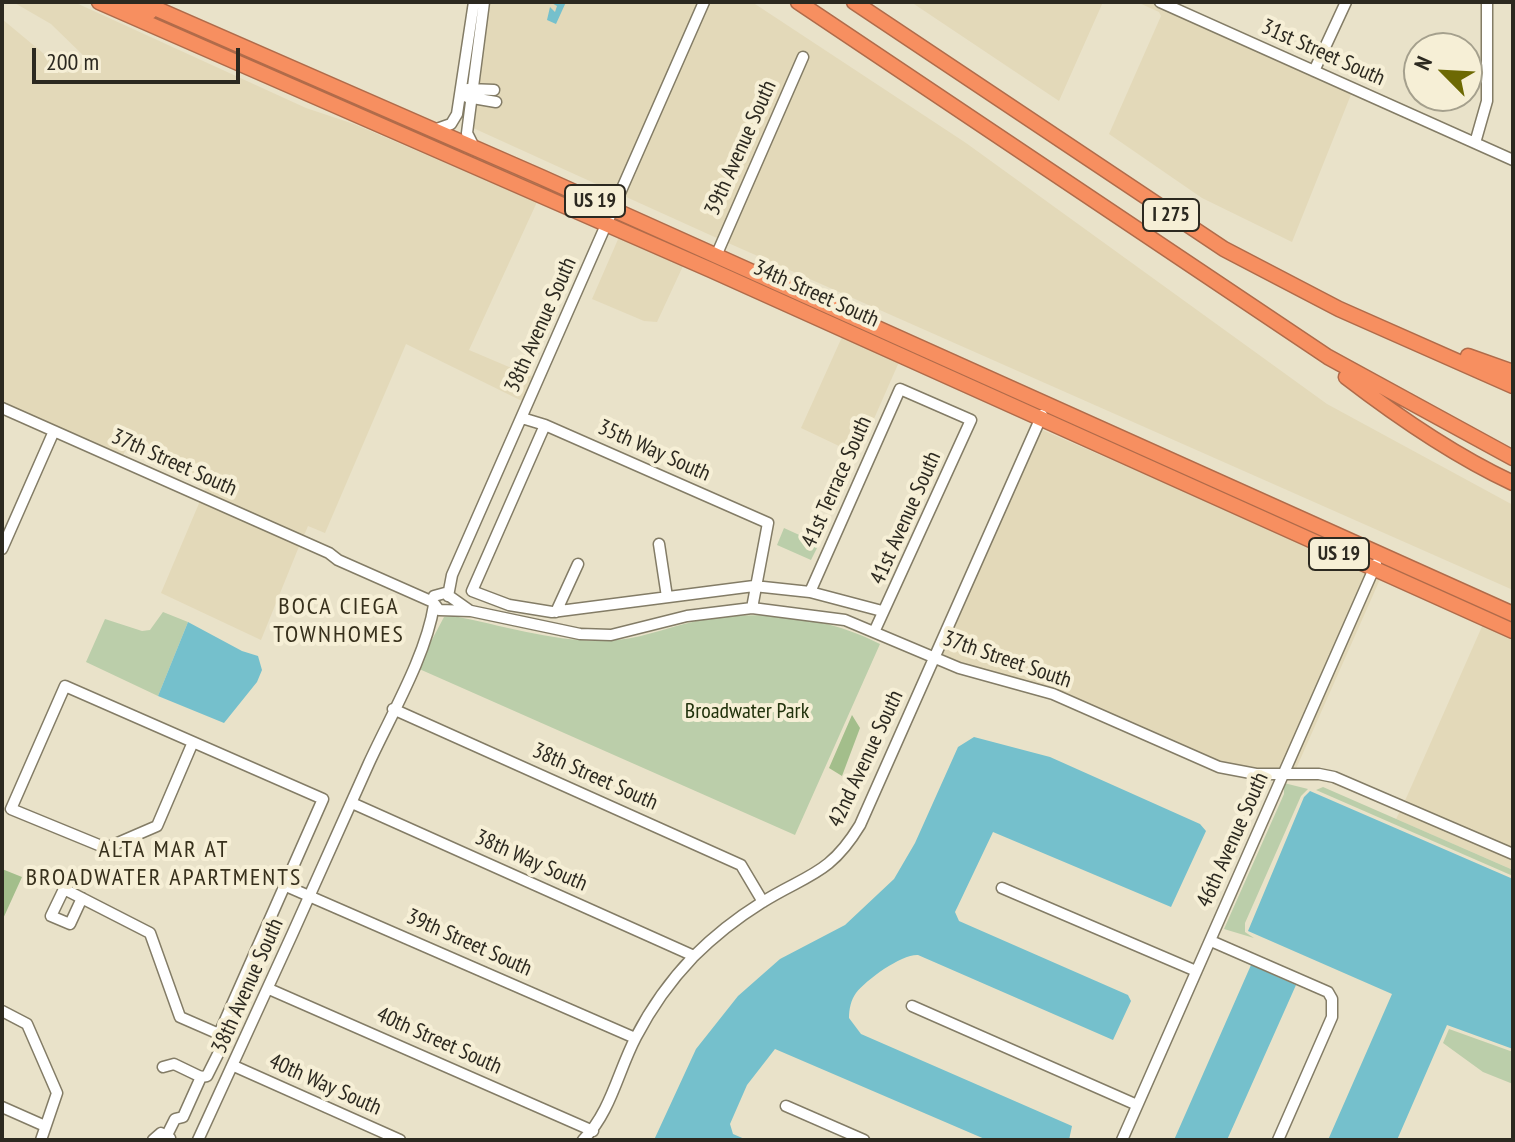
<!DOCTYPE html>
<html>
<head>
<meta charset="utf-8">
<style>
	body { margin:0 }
	#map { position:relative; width:1515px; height:1142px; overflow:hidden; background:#e9e2c9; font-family:"PT Sans Narrow",sans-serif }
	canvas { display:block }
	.frame { position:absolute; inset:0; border:4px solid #2c2920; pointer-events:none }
	.north { position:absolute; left:1403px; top:32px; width:80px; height:80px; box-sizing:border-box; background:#f6efd6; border:2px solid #a5a08d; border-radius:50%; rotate:294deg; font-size:22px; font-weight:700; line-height:32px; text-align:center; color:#2c2920 }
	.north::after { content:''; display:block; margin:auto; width:28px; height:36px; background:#6d6903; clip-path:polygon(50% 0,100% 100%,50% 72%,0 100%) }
	.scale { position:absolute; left:32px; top:48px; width:208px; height:36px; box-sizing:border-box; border:4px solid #2c2920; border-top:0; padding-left:10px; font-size:24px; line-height:28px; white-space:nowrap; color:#2c2920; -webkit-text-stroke:6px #f6efd6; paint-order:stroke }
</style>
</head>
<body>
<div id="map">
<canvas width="1515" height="1142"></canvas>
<div class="frame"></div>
<div class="north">N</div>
<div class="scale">200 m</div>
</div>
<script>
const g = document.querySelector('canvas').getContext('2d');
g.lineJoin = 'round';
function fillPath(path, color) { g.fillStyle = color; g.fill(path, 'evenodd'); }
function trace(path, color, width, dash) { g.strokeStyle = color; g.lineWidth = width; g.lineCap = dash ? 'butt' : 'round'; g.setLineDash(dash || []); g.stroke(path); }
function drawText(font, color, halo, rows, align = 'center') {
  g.font = font + ' "PT Sans Narrow",sans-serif'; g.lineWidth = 8; g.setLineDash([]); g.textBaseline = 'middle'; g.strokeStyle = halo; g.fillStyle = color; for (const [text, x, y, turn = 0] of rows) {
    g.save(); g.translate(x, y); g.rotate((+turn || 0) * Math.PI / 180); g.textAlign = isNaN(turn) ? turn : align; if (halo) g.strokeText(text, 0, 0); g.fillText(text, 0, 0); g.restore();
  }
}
fillPath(new Path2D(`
	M13 2H74L306 108 354 124 537 202 469 350 535 378 524 402 406 344 325 533 308 526 303 538 203 494 208 481 128 444 122 458 2 404V19L67 73 88 60 51 24Z
	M488 2H699L616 193 471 127 475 101 500 99 483 95 497 94V87L477 85Z
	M708 2H752L966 143 1327 404 1513 505V590L726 242 808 56 802 52 719 239 624 196Z
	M911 2H1103L1059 101Z
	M1137 2H1151L1352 92 1292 242 1202 198 1109 134 1161 16 1159 12Z
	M619 237 683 266 657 322 644 321 592 299Z
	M842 337 899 362 858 455 801 428Z
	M1040 429 1369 571 1280 772 1236 768 940 656Z
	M200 501 300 544 261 640 161 593Z
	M1376 575 1381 577 1295 771H1290Z
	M1484 622 1513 635V851L1404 803Z
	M1401 809 1513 858V870L1396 819Z`), '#e3d9b9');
fillPath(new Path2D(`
	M784 528 819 544 811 560 777 545Z
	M163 612 188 622 158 696 86 662 105 619 142 631 150 630Z
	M453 616C506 626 563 645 617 640 648 637 676 624 707 619 766 610 827 617 880 644L795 835 417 668 444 617Z
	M1284 783 1308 789 1301 796 1245 923V932L1254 938 1224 929 1284 794Z
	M1323 787 1513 870V876L1316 790Z
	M1449 1029 1513 1052V1084L1483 1072 1443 1043Z`), '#bbceaa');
fillPath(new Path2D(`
	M852 715 860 728 842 776 829 768Z
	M2 869 22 877 2 921Z`), '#a3be8b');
fillPath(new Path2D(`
	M550 2H566L556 24 547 20 550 7 555 12 557 6Z
	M188 622 242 651 258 656 262 670 257 682 224 723 158 696Z
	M974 737 1050 757 1200 824 1206 831 1171 907 993 832 955 912 959 921 1128 995 1131 1001 1113 1040 918 955C902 954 867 979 856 993 851 1000 849 1009 849 1018L861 1034 1072 1126 1069 1140H987L775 1049 747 1085 730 1124 733 1134 747 1140H654L696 1049 738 996 780 959 845 925 894 879 915 843 958 747Z
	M1310 791 1513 879V1049L1447 1025 1397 1140H1328L1392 994 1248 931 1304 797Z
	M1251 965 1296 985 1227 1140H1174Z`), '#75c0cc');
const minor = new Path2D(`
	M1160 2 1513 160
	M1314 71 1346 2
	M468 89 494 90
	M467 97 496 102
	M434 130 451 124 457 114 474 2
	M1475 143 1487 101V2
	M474 147 467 133 484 2
	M716 256 803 57
	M2 408 329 553 338 560 433 602 439 610 471 611 580 634 611 635 687 616 752 608 845 620 959 668 1053 694 1219 767 1256 774H1319L1334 777 1513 854
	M522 418 545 425 768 523 752 608
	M545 425 472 591 509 605 552 612 754 586 810 592 882 611
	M659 544 667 597
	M2 549 54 431
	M810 592 900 389 971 420 875 630
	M434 596 445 593 469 610
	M448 596 452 575 704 2
	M556 612 578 564
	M393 709 741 865 763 902
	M352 803 694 956
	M286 886 635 1038
	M1002 888 1196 971
	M82 898 70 924 51 916 64 889 150 933 180 1017 219 1034 323 799 65 686 11 809 106 848 157 826 193 742
	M1211 941 1328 992 1332 999V1017L1278 1140
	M269 989 593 1131
	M912 1006 1137 1105
	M2 1011 27 1024 57 1093 41 1140
	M234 1066 400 1140
	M163 1067 174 1064 201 1077 207 1076 218 1054
	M786 1106 864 1140
	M2 1107 45 1126
	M167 1135 175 1119 183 1117 201 1077
	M153 1140 161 1133 170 1138
	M198 1140C256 1015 313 889 369 763 391 715 426 656 434 605
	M583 1140C611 1112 618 1071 636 1037 651 1008 671 980 693 957 713 937 737 918 761 903 807 874 829 876 860 825L1042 415
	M1122 1140 1376 564`);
const highway = new Path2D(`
	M99 2 711 270 1513 631
	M125 2 150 12
	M141 2 541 177 1513 614
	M798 2 1328 357 1513 458
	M854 2 1224 249 1339 309 1513 386
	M1468 356 1513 372
	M1346 377C1398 417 1453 455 1513 483`);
trace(minor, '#837c66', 13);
trace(highway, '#b06b4a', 17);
trace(minor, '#fff', 10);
trace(highway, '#f78f60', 14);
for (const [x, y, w] of [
	[595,201,60],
	[1171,215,56],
	[1339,554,60]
]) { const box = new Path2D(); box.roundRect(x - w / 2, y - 16, w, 32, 6); g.fillStyle = '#f6efd6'; g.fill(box); trace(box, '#2c2920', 2); }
drawText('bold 20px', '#2c2920', null, [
	["US 19",595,201],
	["I 275",1171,215],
	["US 19",1339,554]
]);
drawText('22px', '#2c2920', '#f6efd6', [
	["31st Street South",1323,53,24],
	["39th Avenue South",741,148,-66],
	["34th Street South",816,294,24],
	["38th Avenue South",541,325,-66],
	["35th Way South",654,451,24],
	["37th Street South",174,463,24],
	["41st Terrace South",837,482,-66],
	["41st Avenue South",906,518,-66],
	["37th Street South",1007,660,19],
	["42nd Avenue South",866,759,-65],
	["38th Street South",595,777,24],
	["46th Avenue South",1233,840,-66],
	["38th Way South",531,861,24],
	["39th Street South",469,943,24],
	["38th Avenue South",248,986,-66],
	["40th Street South",439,1041,24],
	["40th Way South",325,1085,24]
]);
drawText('22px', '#21320c', '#f6efd6', [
	["Broadwater Park",747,712]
]);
g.letterSpacing = '2px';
drawText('24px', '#37301c', '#f6efd6', [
	["BOCA CIEGA",339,607],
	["TOWNHOMES",339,635],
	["ALTA MAR AT",164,850],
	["BROADWATER APARTMENTS",164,878]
]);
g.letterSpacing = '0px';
</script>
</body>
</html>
